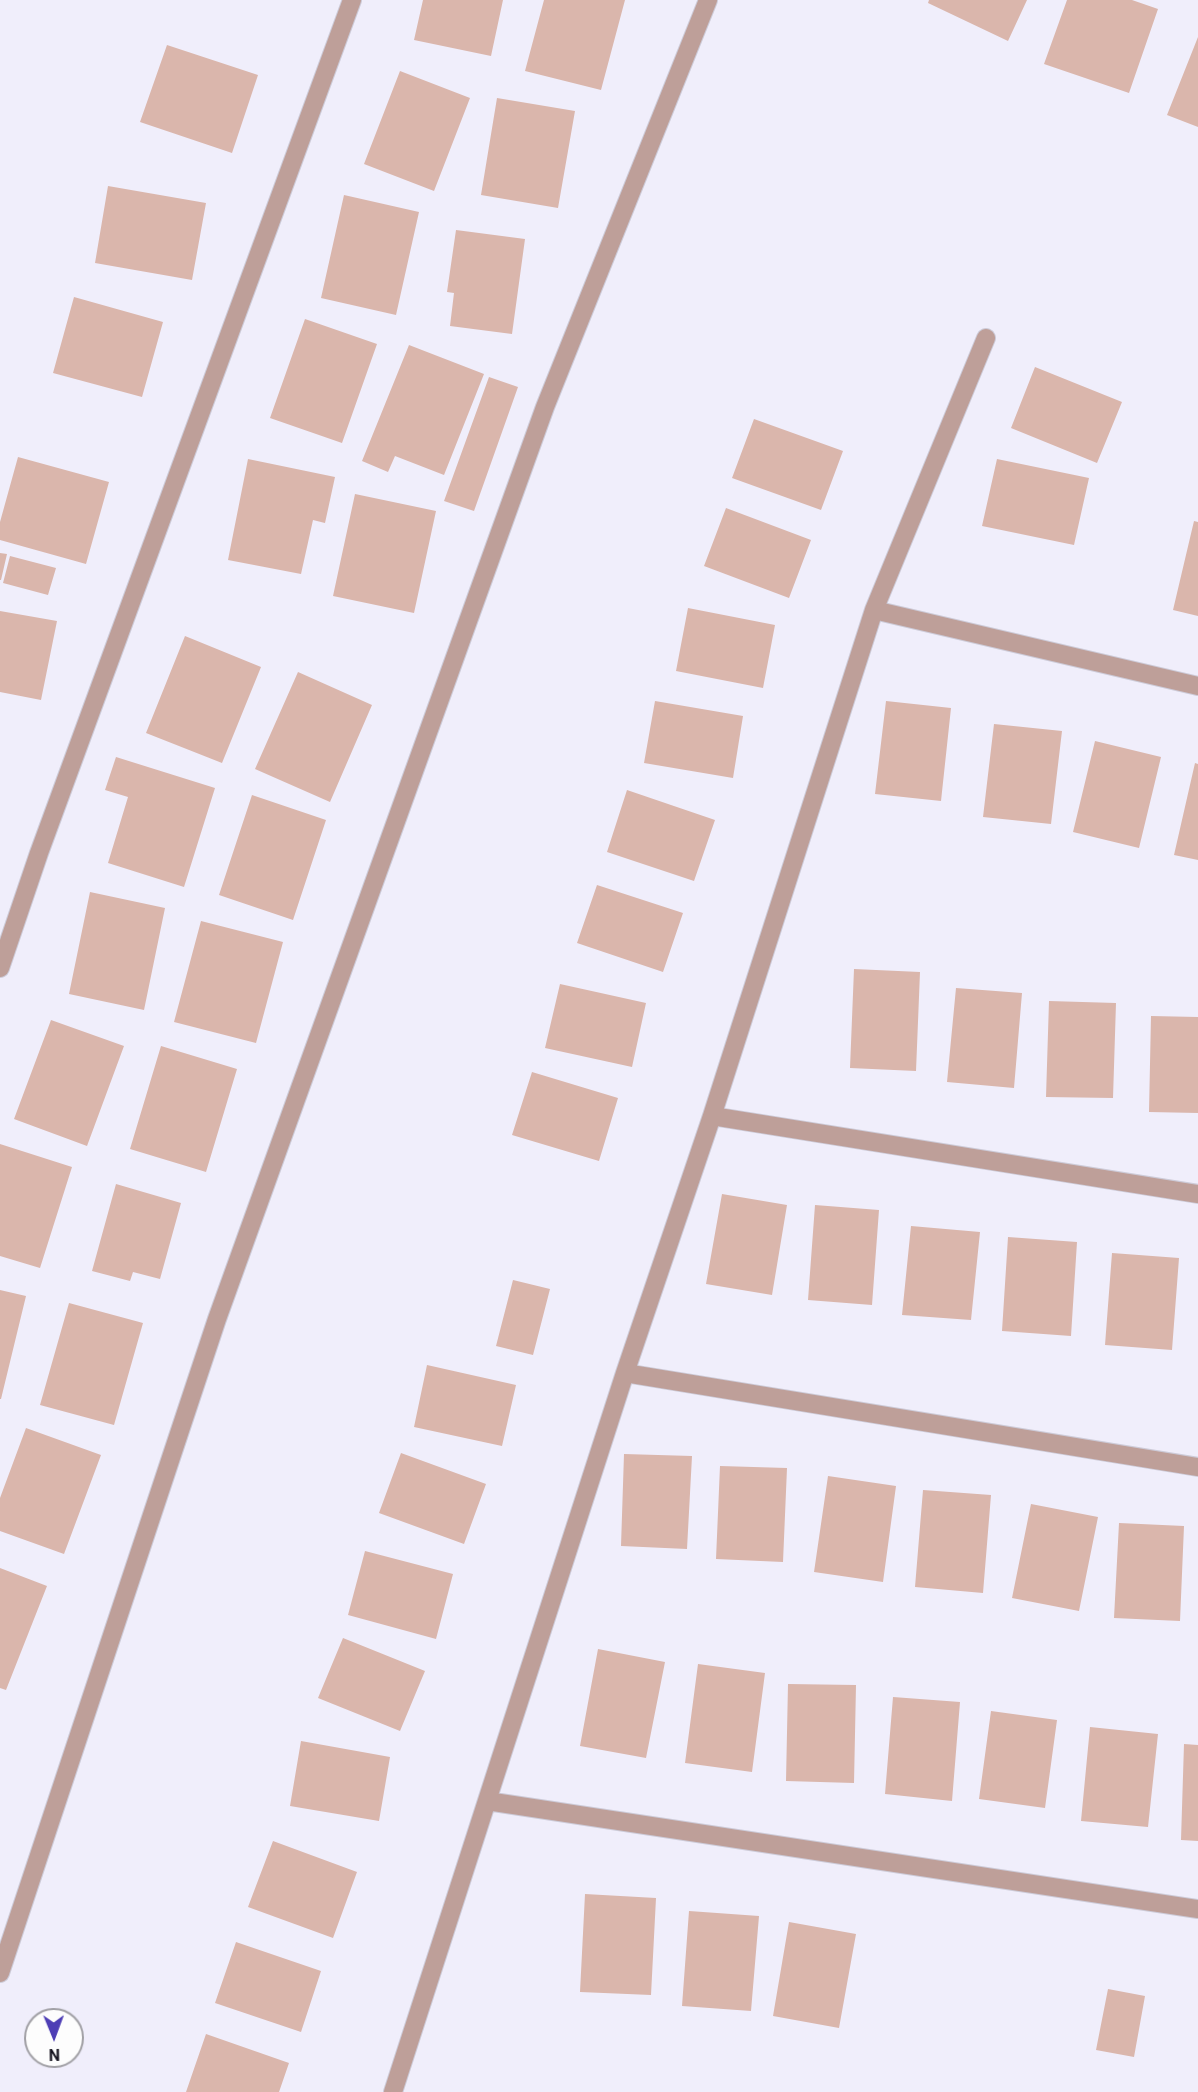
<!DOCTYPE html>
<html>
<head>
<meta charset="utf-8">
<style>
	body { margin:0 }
	#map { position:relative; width:1198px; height:2092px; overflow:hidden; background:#f0eefb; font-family:Roboto,sans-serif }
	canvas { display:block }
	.north { position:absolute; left:24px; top:2008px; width:60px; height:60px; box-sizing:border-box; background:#fdfdfd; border:2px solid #a1a0a5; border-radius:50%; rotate:179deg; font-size:16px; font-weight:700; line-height:24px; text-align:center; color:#171520 }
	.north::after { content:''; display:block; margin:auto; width:21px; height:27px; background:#4e3eb5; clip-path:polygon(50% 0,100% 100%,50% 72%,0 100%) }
</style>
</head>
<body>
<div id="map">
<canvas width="1198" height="2092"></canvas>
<div class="north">N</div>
</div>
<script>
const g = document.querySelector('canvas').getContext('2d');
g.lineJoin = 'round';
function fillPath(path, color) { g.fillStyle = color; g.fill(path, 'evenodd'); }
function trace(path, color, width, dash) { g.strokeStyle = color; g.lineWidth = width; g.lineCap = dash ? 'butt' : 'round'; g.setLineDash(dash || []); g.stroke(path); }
fillPath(new Path2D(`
	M423 0H503L491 56 414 40Z
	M544 0H625L601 90 525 71Z
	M929 0H1027L1008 41 928 3Z
	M1067 0H1132L1158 9 1129 93 1044 64Z
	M1198 37V127L1167 115Z
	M167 45 258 75 232 153 140 122Z
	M400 71 470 98 434 191 364 164Z
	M497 98 575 111 558 208 481 195Z
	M108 186 206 203 192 280 95 263Z
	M344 195 419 212 396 315 321 298Z
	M456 230 525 239 512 334 450 326 454 293 447 292Z
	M74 297 163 322 142 397 53 373Z
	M305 319 377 344 342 443 270 418Z
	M409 345 484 374 444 475 395 456 388 472 362 461Z
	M1035 367 1122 402 1097 463 1011 428Z
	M489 377 518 387 474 511 444 501Z
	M754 419 843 451 821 510 732 478Z
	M18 457 109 482 86 564 0 540V522Z
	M248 459 335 477 325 523 313 520 301 574 228 560Z
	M997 459 1089 478 1074 545 982 526Z
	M355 494 436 511 414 613 333 596Z
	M726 508 811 540 789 598 704 566Z
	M1194 521 1198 522V616L1173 610Z
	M0 553 7 554 1 580H0Z
	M10 556 56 568 48 595 3 583Z
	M688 608 775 625 763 688 676 671Z
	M0 611 57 621 41 700 0 692Z
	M185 636 261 667 222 763 146 733Z
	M298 672 372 705 330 802 255 769Z
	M655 701 743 716 733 778 644 763Z
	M886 701 951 708 941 801 875 794Z
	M994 724 1062 731 1051 824 983 817Z
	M1095 741 1161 757 1139 848 1073 832Z
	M116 757 215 788 184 887 108 863 128 797 105 790Z
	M1195 763 1198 764V860L1174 855Z
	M627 790 715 820 694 881 607 852Z
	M252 795 326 820 293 920 219 895Z
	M597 885 683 913 663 972 577 943Z
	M90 892 165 908 144 1010 69 994Z
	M201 921 283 942 256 1043 174 1022Z
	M854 969 920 972 916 1071 850 1068Z
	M560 984 646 1003 632 1067 545 1048Z
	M956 988 1022 993 1014 1088 947 1082Z
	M1049 1001 1116 1003 1113 1098 1046 1097Z
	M1151 1016 1198 1017V1113L1149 1112Z
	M51 1020 124 1046 87 1146 14 1119Z
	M161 1046 237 1069 206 1172 130 1149Z
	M532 1072 618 1098 599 1161 512 1135Z
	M0 1144 72 1167 40 1268 0 1256Z
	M116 1184 181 1203 160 1279 133 1272 130 1281 92 1271Z
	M722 1194 787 1205 772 1295 706 1284Z
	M815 1205 879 1210 872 1305 808 1300Z
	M911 1226 980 1232 971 1320 902 1315Z
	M1008 1237 1077 1242 1071 1336 1002 1331Z
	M1112 1253 1179 1258 1172 1350 1105 1345Z
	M513 1280 550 1289 533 1355 496 1346Z
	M0 1290 26 1296 1 1399H0Z
	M69 1303 143 1323 114 1425 40 1405Z
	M427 1365 516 1385 502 1446 414 1427Z
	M26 1428 101 1455 64 1554 0 1531V1498Z
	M401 1453 486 1484 464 1544 379 1513Z
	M624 1454 692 1456 687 1549 621 1546Z
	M720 1466 787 1468 783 1562 716 1559Z
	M828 1476 896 1486 883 1582 814 1572Z
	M923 1490 991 1495 983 1593 915 1587Z
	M1031 1504 1098 1517 1079 1611 1012 1598Z
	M1119 1523 1184 1526 1180 1621 1114 1618Z
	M365 1551 453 1574 436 1639 348 1615Z
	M0 1568 47 1586 6 1690 0 1688Z
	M343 1638 425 1671 400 1731 318 1698Z
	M598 1649 665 1662 646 1758 580 1746Z
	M698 1664 765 1673 752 1772 685 1763Z
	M788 1684 856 1685 854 1783 786 1781Z
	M893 1697 960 1702 952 1801 885 1794Z
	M991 1711 1057 1720 1045 1808 979 1799Z
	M1090 1727 1158 1734 1148 1827 1081 1821Z
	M301 1741 390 1757 379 1821 290 1806Z
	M1184 1744 1198 1745V1841L1181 1840Z
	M273 1841 357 1872 333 1938 248 1907Z
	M585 1894 656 1898 651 1995 580 1992Z
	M689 1911 759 1916 751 2011 682 2006Z
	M789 1922 856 1934 839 2028 773 2016Z
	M236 1942 321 1971 301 2032 215 2003Z
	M1108 1989 1145 1996 1134 2057 1096 2050Z
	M206 2034 289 2063 279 2092H186Z`), '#dab6ac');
const minor = new Path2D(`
	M874 610 1198 686
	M0 968 39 853 352 0
	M712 1116 1198 1194
	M625 1373 1198 1467
	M487 1801 1198 1909
	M0 1973 217 1319 545 407 708 0
	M393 2092 625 1373 712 1116 874 610 986 338`);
trace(minor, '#cdcbd8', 20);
trace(minor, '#be9f99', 18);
</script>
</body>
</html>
